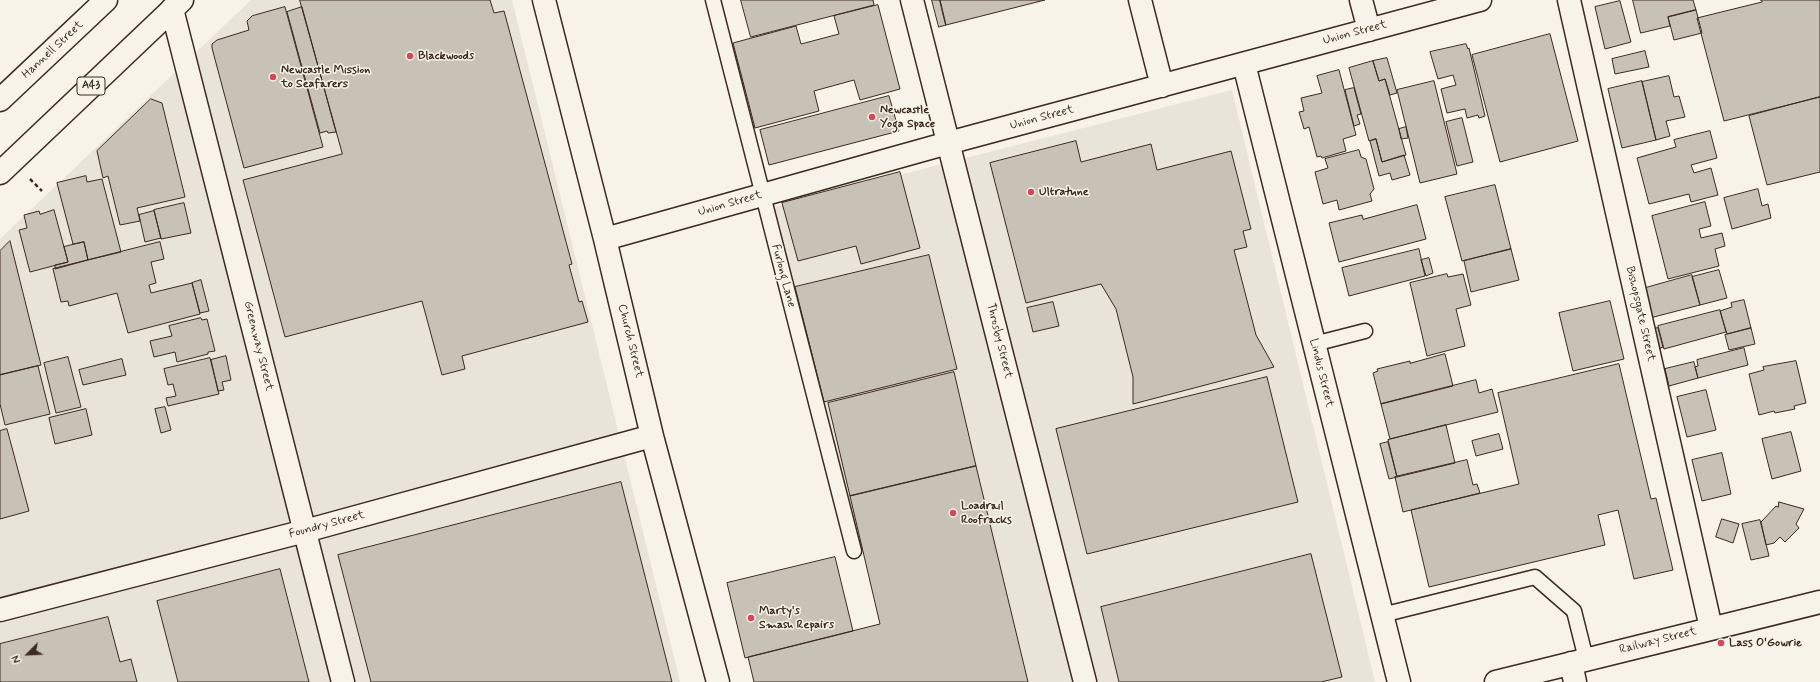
<!DOCTYPE html>
<html>
<head>
<meta charset="utf-8">
<style>
	body { margin:0 }
	#map { position:relative; width:1820px; height:682px; overflow:hidden; background:#f7f3e8; font-family:Mynerve,sans-serif }
	canvas { display:block }
	.north { position:absolute; left:8px; top:634px; width:40px; height:40px; -webkit-text-stroke:3px #f7f3e8; paint-order:stroke; rotate:246deg; font-size:11px; font-weight:700; line-height:16px; text-align:center; color:#3b2a1e }
	.north::after { content:''; display:block; margin:auto; width:14px; height:18px; background:#3b2a1e; clip-path:polygon(50% 0,100% 100%,50% 72%,0 100%) }
</style>
</head>
<body>
<div id="map">
<canvas width="1820" height="682"></canvas>
<div class="north">N</div>
</div>
<script>
const g = document.querySelector('canvas').getContext('2d');
g.lineJoin = 'round';
function fillPath(path, color) { g.fillStyle = color; g.fill(path, 'evenodd'); }
function trace(path, color, width, dash) { g.strokeStyle = color; g.lineWidth = width; g.lineCap = dash ? 'butt' : 'round'; g.setLineDash(dash || []); g.stroke(path); }
function drawText(font, color, halo, rows, align = 'center') {
  g.font = font + ' Mynerve,sans-serif'; g.lineWidth = 3; g.setLineDash([]); g.textBaseline = 'middle'; g.strokeStyle = halo; g.fillStyle = color; for (const [text, x, y, turn = 0] of rows) {
    g.save(); g.translate(x, y); g.rotate((+turn || 0) * Math.PI / 180); g.textAlign = isNaN(turn) ? turn : align; if (halo) g.strokeText(text, 0, 0); g.fillText(text, 0, 0); g.restore();
  }
}
fillPath(new Path2D(`
	M251 0H512L680 682H0V239Z
	M1232 90 1375 682H858L888 651 774 207Z`), '#e9e4d9');
const building = new Path2D(`
	M300 0H490L494 13 504 11 572 264 569 265 579 302 582 301 588 322 462 356 465 369 442 375 422 301 285 337 243 180 342 154Z
	M741 0H873L874 5 751 37Z
	M932 0H940L946 25 939 27Z
	M940 0H1045L946 25Z
	M1633 0H1693L1696 10 1668 17 1670 26 1641 33Z
	M1761 0H1820V97L1724 121 1697 18 1762 2Z
	M1620 1 1631 42 1605 49 1595 7Z
	M878 5 900 89 860 100 854 80 814 91 819 111 755 128 733 43 796 26 801 44 839 34 834 16Z
	M285 7 323 147 244 168 212 48V44L217 40 249 30 247 21 252 16Z
	M302 7 336 132 328 133 327 131 320 133 287 12Z
	M1696 10 1702 33 1674 40 1668 17Z
	M1550 34 1578 141 1500 162 1472 55Z
	M1466 44 1468 49 1469 48 1485 116 1479 118 1478 115 1467 118 1465 109 1447 113 1441 89 1456 85 1453 75 1438 79 1430 52Z
	M1645 51 1649 67 1615 74 1612 59Z
	M1387 58 1397 93 1390 95 1385 79 1379 81 1373 61Z
	M1373 61 1379 81 1385 79 1406 155 1382 162 1376 139 1369 141 1349 68Z
	M1339 70 1356 135 1343 139 1346 151 1322 158 1321 156 1317 157 1309 127 1304 129 1299 112 1304 111 1301 98 1322 93 1317 76Z
	M1669 76 1674 97 1679 96 1685 117 1666 121 1670 136 1656 140 1642 82Z
	M1434 81 1457 174 1420 183 1397 90Z
	M1642 81 1656 140 1622 148 1608 89Z
	M1354 88 1361 114 1357 115 1360 124 1354 126 1345 90Z
	M889 96 899 131 769 165 760 130Z
	M1820 97V172L1767 185 1749 116Z
	M151 99 162 103 185 197 137 208 140 221 120 225 108 176 103 178 97 151Z
	M1462 118 1473 162 1457 166 1446 122Z
	M1406 127 1408 138 1401 139 1399 129Z
	M1710 131 1717 158 1691 165 1694 173 1711 168 1718 195 1691 202 1689 194 1649 204 1637 158 1676 147 1674 140Z
	M1376 139 1382 162 1404 155 1410 175 1392 180 1390 173 1379 176 1370 141Z
	M1076 141 1081 162 1151 144 1157 170 1231 151 1251 229 1243 231 1247 247 1234 250 1256 335 1274 367 1133 404V377L1116 309 1101 284 1026 303 990 163Z
	M1359 150 1361 157 1366 159 1374 189 1370 194 1372 201 1339 210 1337 200 1323 204 1315 172 1328 168 1325 159Z
	M900 172 920 248 861 264 856 246 798 261 782 203Z
	M86 176 87 182 102 179 121 252 88 260 84 242 73 244 57 183Z
	M1495 185 1511 249 1462 261 1445 197Z
	M1758 189 1762 206 1768 204 1771 218 1732 229 1724 198Z
	M1705 202 1711 226 1699 229 1701 238 1722 233 1725 246 1715 249 1719 266 1668 279 1652 216Z
	M184 203 191 233 161 239 154 210Z
	M1417 205 1426 239 1339 262 1329 223 1362 215 1363 219Z
	M54 210 68 262 30 272 19 230 27 228 24 215 39 211 40 214Z
	M154 211 161 238 145 242 139 215Z
	M10 241 41 365 0 375V251Z
	M84 242 88 260 55 269V265L68 262 64 247Z
	M160 242 164 259 151 262 156 283 149 285 151 293 192 283 200 314 128 333 117 293 69 306 68 301 61 302 53 269Z
	M1419 249 1425 276 1349 296 1342 268Z
	M1511 249 1519 280 1471 292 1464 261Z
	M929 255 957 369 824 402 795 287Z
	M1429 258 1433 273 1426 276 1421 260Z
	M1719 270 1727 298 1700 305 1692 277Z
	M1447 274 1448 277 1463 274 1471 305 1456 309 1465 346 1427 356 1410 283Z
	M1692 275 1700 305 1650 318 1642 289Z
	M201 280 209 311 200 313 192 283Z
	M1744 300 1751 328 1727 334 1720 311 1732 307 1731 303Z
	M1610 301 1624 359 1573 371 1559 313Z
	M1053 302 1059 326 1033 332 1027 308Z
	M1720 310 1726 332 1664 349 1658 326Z
	M201 318 202 320 207 319 215 351 208 352V354L177 362 175 352 154 357 150 341 172 336 169 326Z
	M1658 328 1663 347 1658 349 1653 329Z
	M1751 328 1755 344 1729 350 1725 335Z
	M1744 348 1748 365 1698 378 1695 367 1698 366 1697 360Z
	M1445 354 1453 386 1381 404 1373 373 1378 371 1377 369 1410 361V363Z
	M226 356 231 380 222 382 224 390 218 391 211 360Z
	M68 357 81 407 56 413 44 363Z
	M210 358 219 394 168 406 166 398 176 396 173 384 168 385 164 369Z
	M122 359 126 375 83 385 79 370Z
	M1796 361 1806 403 1794 406 1795 409 1775 413 1774 411 1759 415 1749 374 1764 370 1763 367Z
	M1694 362 1698 378 1669 386 1665 369Z
	M1619 364 1651 499 1656 498 1673 570 1634 579 1618 510 1598 515 1605 545 1429 587 1411 510 1519 484 1498 393Z
	M38 366 50 414 5 425 0 404V375Z
	M954 372 976 466 850 496 828 403Z
	M1267 377 1298 502 1087 554 1056 429Z
	M1476 380 1479 393 1492 389 1498 412 1390 439 1381 404Z
	M1706 390 1716 430 1687 437 1677 397Z
	M165 407 171 430 161 433 155 409Z
	M86 409 92 435 55 444 49 418Z
	M1446 425 1455 463 1397 477 1388 440Z
	M7 429 29 511 0 519V431Z
	M1791 432 1801 471 1772 479 1762 439Z
	M1499 434 1503 449 1476 456 1472 441Z
	M1388 442 1397 477 1389 479 1380 444Z
	M1722 453 1731 494 1702 501 1692 460Z
	M1467 460 1473 485 1477 484 1480 493 1403 512 1395 477Z
	M976 466 1028 682H754L748 657 880 624 850 496Z
	M621 482 672 682H371L338 555Z
	M1779 502 1804 509 1796 524 1799 528 1785 542 1780 537 1774 543 1766 545 1761 522 1776 506 1778 507Z
	M1722 519 1739 524 1733 543 1716 537Z
	M1760 520 1769 556 1751 560 1742 524Z
	M1311 554 1342 677 1321 682H1119L1101 607Z
	M835 557 853 631 745 658 727 583Z
	M280 569 309 682H178L157 601Z
	M108 617 120 662 131 659 137 682H0V644Z`);
fillPath(building, '#c8c1b6');
trace(building, '#3b2a1e', 1);
const lane = new Path2D(`
	M713 0 854 551
	M1314 344 1365 331
	M1382 615 1535 577 1574 611 1586 659`);
const street = new Path2D(`
	M544 0 605 239 652 436 718 682
	M912 0 1085 682
	M1140 0 1162 86
	M1361 0 1369 30
	M1569 0 1711 628
	M172 9 343 682
	M1244 64 1399 682
	M605 239 948 143 1480 0
	M0 610 305 531 652 436
	M1571 663 1575 682
	M1496 682 1820 602`);
const highway = new Path2D(`
	M0 100 106 0
	M0 173 182 0`);
trace(lane, '#3b2a1e', 17);
trace(street, '#3b2a1e', 25);
trace(highway, '#3b2a1e', 25);
trace(new Path2D(`
	M30 179 42 191`), '#3b2a1e', 2.5, [4, 3]);
trace(lane, '#f7f3e8', 14);
trace(street, '#f7f3e8', 22);
trace(highway, '#f7f3e8', 22);
for (const [x, y, r, color] of [
	[410,56,4,"#d1495b"],
	[273,77,4,"#d1495b"],
	[872,117,4,"#d1495b"],
	[1031,192,4,"#d1495b"],
	[953,513,4,"#d1495b"],
	[751,618,4,"#d1495b"],
	[1721,643,4,"#d1495b"]
]) { const dot = new Path2D(); dot.arc(x, y, r, 0, 2 * Math.PI); g.fillStyle = color; g.fill(dot); trace(dot, '#f7f3e8', 1.5); }
for (const [x, y, w] of [
	[91,86,28]
]) { const box = new Path2D(); box.roundRect(x - w / 2, y - 9, w, 18, 3); g.fillStyle = '#f7f3e8'; g.fill(box); trace(box, '#3b2a1e', 1); }
drawText('bold 11px', '#3b2a1e', null, [
	["A43",91,86]
]);
drawText('12px', '#3b2a1e', '#f7f3e8', [
	["Union Street",1355,33,-15],
	["Hannell Street",53,50,-43],
	["Union Street",1042,118,-15],
	["Union Street",730,204,-16],
	["Furlong Lane",783,276,75],
	["Bishopsgate Street",1640,314,77],
	["Church Street",630,341,76],
	["Throsby Street",999,341,76],
	["Greenway Street",258,346,76],
	["Lindus Street",1321,373,76],
	["Foundry Street",327,525,-15],
	["Railway Street",1658,641,-14]
]);
drawText('bold 12px', '#3b2a1e', '#f7f3e8', [
	["Blackwoods",418,56],
	["Newcastle Mission",281,70],
	["to Seafarers",281,84],
	["Newcastle",880,110],
	["Yoga Space",880,124],
	["Ultratune",1039,192],
	["Loadrail",961,506],
	["Roofracks",961,520],
	["Marty's",759,611],
	["Smash Repairs",759,625],
	["Lass O'Gowrie",1729,643]
], 'left');
</script>
</body>
</html>
